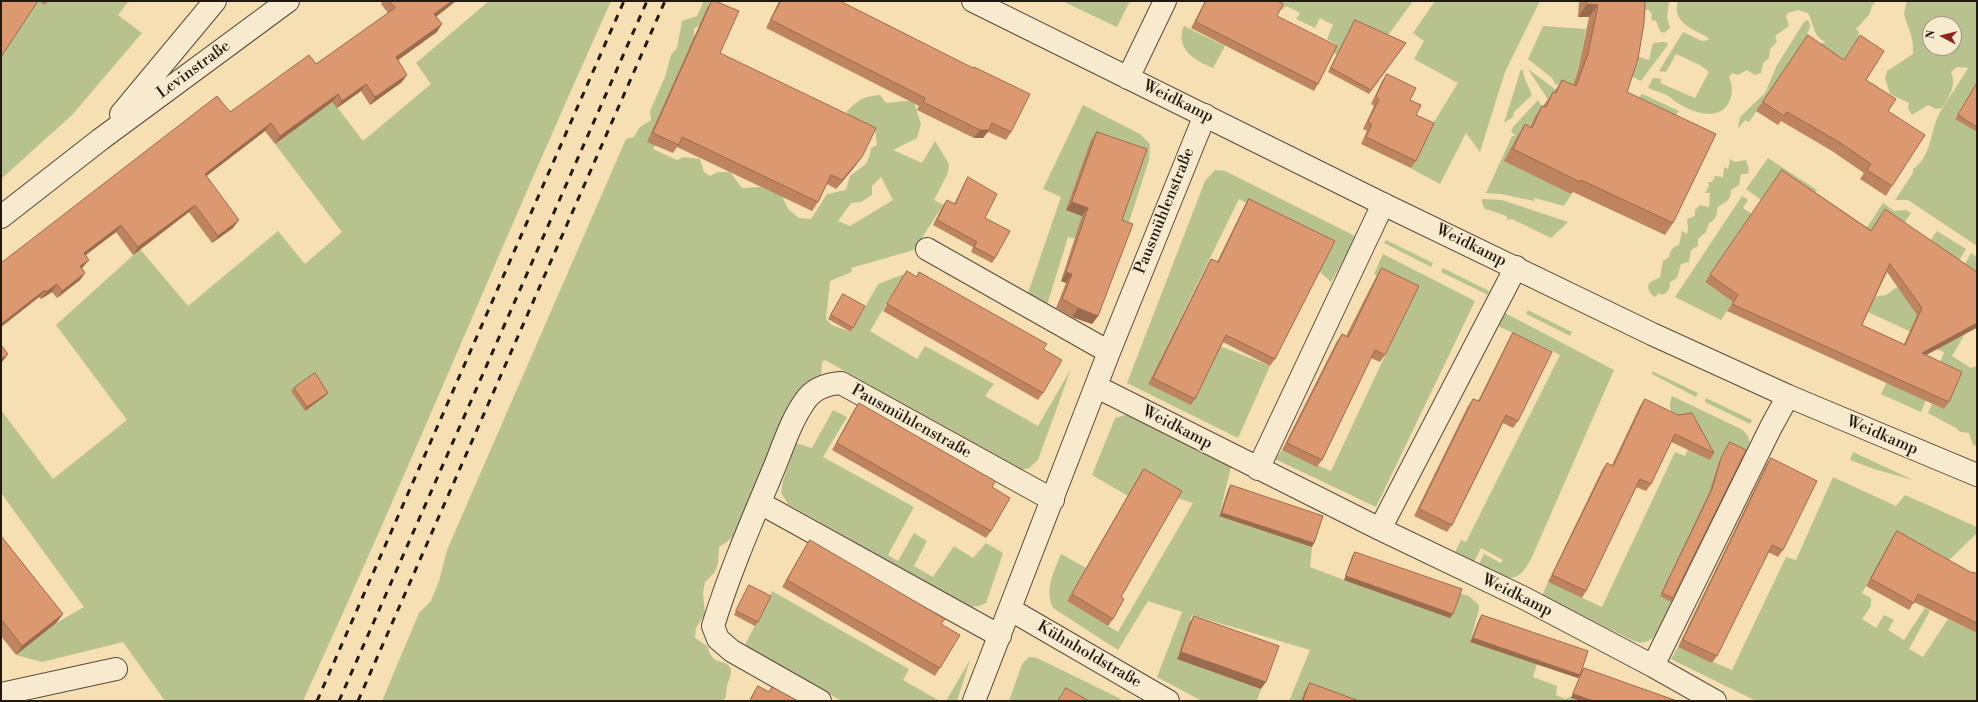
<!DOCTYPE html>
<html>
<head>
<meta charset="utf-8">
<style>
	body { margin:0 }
	#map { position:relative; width:1978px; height:702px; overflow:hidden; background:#f5dfb3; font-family:"Libre Bodoni",serif }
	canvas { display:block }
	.frame { position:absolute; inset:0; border:2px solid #221911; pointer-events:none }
	.north { position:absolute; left:1922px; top:16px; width:40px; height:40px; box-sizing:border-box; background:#f8eace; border:1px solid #a29682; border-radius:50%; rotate:277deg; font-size:11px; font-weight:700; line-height:16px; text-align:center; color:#221911 }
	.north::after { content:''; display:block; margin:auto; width:14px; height:18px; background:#8f2418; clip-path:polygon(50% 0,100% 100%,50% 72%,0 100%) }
</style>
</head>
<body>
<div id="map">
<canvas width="1978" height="702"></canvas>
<div class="frame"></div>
<div class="north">N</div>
</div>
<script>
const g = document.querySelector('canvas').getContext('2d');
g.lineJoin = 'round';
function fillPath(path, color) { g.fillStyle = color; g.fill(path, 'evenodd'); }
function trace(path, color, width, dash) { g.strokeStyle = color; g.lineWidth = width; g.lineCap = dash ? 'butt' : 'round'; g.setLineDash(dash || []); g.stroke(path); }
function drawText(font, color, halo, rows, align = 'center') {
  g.font = font + ' "Libre Bodoni",serif'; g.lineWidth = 3; g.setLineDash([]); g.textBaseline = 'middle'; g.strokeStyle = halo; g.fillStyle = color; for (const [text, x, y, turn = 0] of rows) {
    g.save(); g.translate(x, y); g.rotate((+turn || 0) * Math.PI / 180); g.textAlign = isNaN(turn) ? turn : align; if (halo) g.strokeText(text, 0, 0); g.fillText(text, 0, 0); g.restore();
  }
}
fillPath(new Path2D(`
	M1 1H129L118 15 142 33 72 115 1 179Z
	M489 1H611C506 233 410 469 303 701H165L123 642 42 662 16 655 56 623 84 607 1 493V410L53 479 127 420 56 325 140 249 188 306 278 231 305 264 342 232 275 144 331 99 363 141 431 84 416 63Z
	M704 1H721L720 9 694 29 695 47 658 141 653 149 677 160 683 157 700 159 704 172 710 176 718 172H730L742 188 761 187 782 196 788 209 799 218 811 219 827 194 846 190 850 176C862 166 869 166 871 148L877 145 875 129 848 119 847 111C858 100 865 96 880 95L886 103 905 101 914 102 921 124 917 138 893 150 922 163 935 141 949 164 948 173 934 200 943 205 914 250 851 268 852 272 830 281 826 319 832 325 851 332 878 284 904 274 870 331 917 359 925 346 994 384 985 396 1038 426 1071 369 1038 460 1029 468 1022 470 1016 468 825 360 822 362C821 381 820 405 806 418L758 487 751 491C750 515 740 535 719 547L718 564 714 573 705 582 703 593 705 614 696 628 695 638 707 646 710 654 715 660 727 664 731 669C731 676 729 679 727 685 726 691 727 694 724 701H382L419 613 431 601 439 581 447 550 626 139 634 137 640 127 651 120 650 111 665 77 671 55 677 48 682 21 697 16ZM881 177 893 200 850 226 838 221 851 203 861 202 872 195V186Z
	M1062 1H1130L1117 27Z
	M1281 1H1413L1386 38 1338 55 1333 53 1336 44 1327 39 1333 25 1320 18 1315 28 1296 19 1300 13 1286 6 1282 10 1278 8Z
	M1435 1H1540L1505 72 1480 152 1466 133 1440 184 1410 168 1429 130 1458 83 1414 59 1424 41 1413 33Z
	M1634 1H1669L1667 17 1670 28 1664 33 1660 31 1656 21 1651 20 1652 14 1648 9 1643 12Z
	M1678 1H1876L1872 6 1869 15 1856 29 1859 32 1857 39 1838 69 1802 44 1749 122 1745 120 1738 129 1740 117 1765 93 1777 65 1804 22 1807 20C1814 26 1807 30 1807 37L1820 44 1826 42C1813 37 1814 24 1808 13L1798 10 1788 13 1786 16 1789 26 1775 36 1777 42 1770 49 1769 58 1763 63 1761 73 1755 75 1747 70 1738 75 1732 73 1729 77C1733 85 1733 96 1728 104 1716 124 1683 109 1671 98 1665 93 1655 91 1648 88L1653 78 1662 79 1660 83 1695 98 1709 72 1700 65 1676 54 1666 72 1659 71 1683 32 1702 41 1709 40 1707 37C1693 29 1671 22 1678 1Z
	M1907 1H1977V82L1955 118 1977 132V246L1908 200H1895L1913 173V169C1931 157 1930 134 1938 116 1947 99 1959 84 1968 68L1957 67 1951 72C1957 86 1949 96 1942 108L1936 109 1928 105 1912 115 1908 109 1909 103 1890 94 1885 78 1887 71 1913 54C1913 48 1913 41 1911 35 1907 20 1901 18 1907 1ZM1930 24H1954V48H1930Z
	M1184 26 1225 46 1213 68C1195 61 1174 48 1184 26Z
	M1543 26 1586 29 1580 63 1572 88 1555 84 1552 78 1528 59Z
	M1663 42 1668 43 1667 46 1641 81 1628 75 1633 55 1649 60 1653 43Z
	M1521 69 1524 72 1523 74 1532 95 1514 112 1513 117 1504 123Z
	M1528 69 1567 98 1549 101Z
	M1642 94 1647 96 1679 111 1675 116 1627 109Z
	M1538 100 1543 108 1534 118 1523 140 1573 192 1564 206 1535 198 1534 201 1501 194 1486 193 1512 136H1516L1511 132 1513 127Z
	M1083 105 1140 134 1150 144 1149 160 1128 225 1066 210 1089 218 1081 240 1068 237 1047 305 1028 293 1061 197 1043 189Z
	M1768 158 1817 190 1810 199 1777 177 1761 200 1746 189Z
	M1730 159 1735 162 1746 160 1749 169 1748 174H1741L1739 185 1731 190C1730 203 1726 200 1717 208 1718 214 1715 221 1709 223L1706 232 1698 239V246L1691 250 1689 262 1681 264 1677 278 1670 282C1670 290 1668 293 1661 295L1659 293 1655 297 1651 294 1648 288 1649 283 1660 277 1663 261 1669 257C1671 250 1672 247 1679 245L1682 231 1687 234 1688 229 1687 219 1695 216V210L1700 205 1709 207 1710 193H1705L1709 186 1708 182H1712L1715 176 1723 177 1724 167 1728 169Z
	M1215 170 1225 171 1357 237 1331 282 1319 271 1331 247 1239 199 1148 384 1220 346 1270 366 1238 438 1127 383 1205 181Z
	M1742 196 1748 200 1743 208 1752 214 1705 282 1733 302 1721 320 1675 297Z
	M1482 199 1502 200 1568 222 1551 238 1512 219 1508 220 1506 216C1499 213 1493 211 1485 209L1482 203Z
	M1883 203 1894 211 1906 210 1911 213 1900 229 1866 238 1862 235Z
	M1937 231 1966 249 1955 267 1926 247Z
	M1386 240 1433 263 1431 267 1384 243Z
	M1971 253 1977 257V282L1961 271Z
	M1383 254 1475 301 1376 507 1275 459 1282 450 1331 471 1414 294 1374 274Z
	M1443 268 1489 291 1488 295 1441 272Z
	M1897 287 1946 307 1965 334 1952 356 1971 368 1977 366V446L1973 445 1969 433 1960 432 1956 428 1928 413 1932 404 1944 409 1958 379 1961 377 1939 366 1944 352 1931 347 1933 342 1844 301 1886 295Z
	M1528 310 1572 332 1570 336 1526 314Z
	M1505 313 1614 370 1532 557C1516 589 1505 578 1479 564L1484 554 1501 563 1503 560 1481 548 1474 562 1455 552 1461 540 1466 542 1560 355 1498 326Z
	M1652 371 1698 393 1696 397 1652 374Z
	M1887 382 1926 400 1921 412 1881 394Z
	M1672 396 1743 430 1748 436 1750 444 1659 631C1652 641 1645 645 1634 641L1542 596 1548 582 1602 607 1675 452 1685 456 1692 441C1682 429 1664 413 1672 396Z
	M1706 398 1752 420 1750 424 1705 402Z
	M833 410 847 417 823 457 914 507 888 555 898 561 914 533 927 541 914 566 933 577 954 546 973 558 986 543 1003 553 986 603 979 606 970 607 788 504 781 493 783 481 796 443 812 448Z
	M1128 414 1231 467 1219 516 1312 547 1310 567 1344 580 1459 593 1469 596 1479 605 1478 613 1470 642 1537 664 1533 677 1557 686 1556 695 1565 699 1572 696 1571 698 1581 701H1289L1310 650 1192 615 1177 659 1261 689 1257 701H1202L1157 677 1182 612 1148 601 1118 650 1053 608C1044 589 1054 572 1061 554L1086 568 1067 601 1118 632 1193 503 1180 499 1139 476 1128 496 1092 475 1115 418Z
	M1853 452 1913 480 1874 469 1850 460Z
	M1833 477 1896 506 1905 495 1977 527V533L1942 567 1892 539 1862 593 1871 598V606L1862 619 1876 628 1884 615 1894 620 1888 630 1904 640 1925 608 1930 611 1909 649 1923 657 1948 619 1977 633V701H1756L1671 659 1678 647 1732 670 1786 557 1796 560Z
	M772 591 909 669 903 680 940 701H842L744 647Z
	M1029 657 1037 658 1121 699 1120 701H1009L1022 664Z
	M970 660 957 701H946Z`), '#b8c28f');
const minor = new Path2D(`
	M1128 78 1165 1
	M121 114 215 1
	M1 217 101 139 288 1
	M927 249 1109 352
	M1097 387 1380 529 1524 598 1653 666 1715 701
	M1258 469 1383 204
	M760 503 1000 636
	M1380 529 1516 267
	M1011 610 1168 701
	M1653 666 1771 427 1788 396
	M1 694 116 669
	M820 701 732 651 718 639 713 626C729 574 751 523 772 473 782 450 790 422 805 401 813 389 827 384 841 383L1053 500
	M974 701 1109 352 1205 115`);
const tertiary = new Path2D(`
	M973 1 1383 204 1652 334 1788 396 1977 475`);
trace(minor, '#574a3a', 24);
trace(tertiary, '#574a3a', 24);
trace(minor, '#f8eace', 22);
trace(tertiary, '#f8eace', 22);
trace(new Path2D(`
	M317 701 624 1
	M339 701 647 1
	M358 701 665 1`), '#221911', 3, [7, 7]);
fillPath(new Path2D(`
	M39 1H48L45 5Z
	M382 1H456L436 17 437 32 398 60 402 82 370 105 361 91 337 108 332 102 275 144 265 131 206 176 233 228 212 243 189 212 133 255 116 232 85 255 83 267 82 268 85 273 80 280 57 298 52 292 41 299 39 297 1 327V263L230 112 316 64 388 13 381 4Z
	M712 1 720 53 856 165 836 189 827 184 818 202 812 211 677 147 673 153 647 142 707 8Z
	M779 1H840L1011 132 1006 140 988 132 983 138H974L917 110 919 106 766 28Z
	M1205 1H1278L1277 16 1318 84 1314 91 1191 28Z
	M1576 1H1645L1627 92 1673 223 1665 235 1573 192 1571 194 1504 161 1517 137 1525 124 1530 127 1534 118 1542 106H1543L1553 92H1554L1562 80 1573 85 1579 67 1589 17H1578L1579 1Z
	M1355 20 1406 43 1369 94 1328 72 1353 24Z
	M1808 35 1844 60 1860 35 1866 80 1888 111 1892 186 1886 196 1860 179 1864 173 1832 151 1781 121 1778 125 1756 111Z
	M1387 74 1410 100 1416 115V161L1411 168 1361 144 1367 131 1363 129 1374 106 1371 104 1382 81Z
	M1977 82V132L1955 119Z
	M1097 132 1122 220 1098 316 1092 324 1072 317 1056 308 1066 283 1061 281 1082 216 1066 210 1091 140Z
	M1782 170 1871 230 1977 272V329L1976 328 1926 355 1949 402 1944 409 1727 311 1733 302 1705 282ZM1887 272 1917 315 1904 344 1862 325Z
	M968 177 985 218 995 258 992 263 971 252 973 247 933 225 943 205 947 200 954 204 965 182Z
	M1249 199 1275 359 1270 366 1223 342 1195 399 1191 405 1148 384 1207 266 1211 259 1217 262 1245 205Z
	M1382 268 1385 355 1380 362 1371 358 1322 460 1317 467 1282 450 1337 341 1342 334 1346 336 1377 275Z
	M907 271 916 277 919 272 1043 349V393L1038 400 883 311 902 278Z
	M843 294 853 328 851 332 828 319Z
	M1513 333 1518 421 1513 428 1503 423 1452 525 1447 532 1414 516 1468 406 1473 399 1478 401 1508 341Z
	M294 388 325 396 305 411 291 391Z
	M1645 399 1714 453 1710 460 1671 442 1651 484 1646 491 1636 487 1586 591 1582 598 1548 582 1602 470 1607 463 1612 465 1640 406Z
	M859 403 992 487 991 531 986 538 832 450 854 410Z
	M1730 442 1673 598 1671 602 1660 596 1709 493 1719 462Z
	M1771 458 1783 550 1778 557 1768 552 1717 656 1712 663 1678 647 1766 465Z
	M1144 469 1121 597 1113 619 1108 626 1067 601 1139 476Z
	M1231 485 1312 547 1219 516 1228 489Z
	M1897 531 1972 573 1977 574V633L1914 602 1909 610 1866 586 1892 538Z
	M1 536 63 614 56 623 16 655 1 636Z
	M810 540 940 668 935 676 782 587 805 547Z
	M1355 552 1450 618 1344 580 1352 556Z
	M749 585 758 622 755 626 734 615Z
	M1482 615 1581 672 1584 668 1677 701 1571 698 1580 676 1578 678 1470 642 1479 619Z
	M1194 616 1261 689 1177 659 1189 623Z
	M1310 683 1359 701H1301L1305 690Z
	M758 686 768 692 798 701H749Z`), '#bd845f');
fillPath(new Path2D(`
	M452 1H456L429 22 434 14Z
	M1587 4 1598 5 1589 17H1578Z
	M442 24 437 32 391 65 396 57Z
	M407 75 402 82 370 105 375 97Z
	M366 84 361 91 337 108 342 101Z
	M338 94 332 102 275 144 280 136Z
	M271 123 265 131 200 181 205 174Z
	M980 130H989L983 138H974Z
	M862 157 856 165 836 189 842 180Z
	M1072 202 1088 208 1082 216 1066 210Z
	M195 205 189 212 133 255 138 247Z
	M239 220 233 228 212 243 218 236Z
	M121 225 116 232 78 261 84 253Z
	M89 260 83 267 75 274 80 266Z
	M1066 272 1072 274 1066 283 1061 281Z
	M85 273 80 280 57 298 62 291Z
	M57 284 52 292 41 299 46 292Z
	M45 290 39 297 1 327V324Z
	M1078 308 1098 316 1092 324 1072 317Z
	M1977 323V327L1976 328 1917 360 1922 353Z
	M8 354 3 361 1 363V359Z
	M328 393 325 396 305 411 307 407Z
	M1222 513 1314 543 1312 547 1219 516Z
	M1346 576 1453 614 1450 618 1344 580Z
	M63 614 56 623 16 655 22 646Z
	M1473 638 1580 675 1578 678 1470 642Z
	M1181 652 1266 682 1261 689 1177 659Z
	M1573 694 1594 701H1581L1571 698Z`), '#9a6b4e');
const building = new Path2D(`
	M1 1H38L1 57Z
	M389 1H452L434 14 442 24 396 57 407 75 375 97 366 84 342 101 338 94 280 136 271 123 205 174 239 220 218 236 195 205 138 247 121 225 84 253 89 260 80 266 85 273 62 291 57 284 46 292 45 290 1 324V263L217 96 230 112 309 55 316 64 395 8Z
	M712 1H715L739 11 720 53 876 128 862 157 842 180 831 175 818 202 682 137 679 145 653 133Z
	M781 1H840L973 68 974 67 1030 94 1011 132 992 123 989 130H980L923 102 925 98 771 20Z
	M1206 1H1278L1283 4 1277 16 1337 46 1318 84 1196 22Z
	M1587 1H1645L1644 23 1638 59 1627 92 1716 134 1673 223 1581 180 1580 182 1513 149 1525 124 1532 128 1542 106 1546 107 1553 92 1556 93 1562 80 1576 86 1588 54 1598 5 1587 4Z
	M1355 20 1406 43 1371 90 1331 68Z
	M1808 35 1844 60 1860 35 1884 51 1866 80 1896 99 1888 111 1925 135 1892 186 1867 170 1871 164 1839 142 1787 112 1784 116 1763 102Z
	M1387 74 1416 88 1410 100 1421 105 1416 115 1434 123 1416 161 1366 137 1372 124 1368 122 1379 99 1376 97Z
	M1977 83V127L1958 115Z
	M1097 132 1147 149 1122 220 1133 224 1098 316 1078 308 1062 299 1072 274 1066 272 1088 208 1072 202Z
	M1782 170 1871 231 1885 209 1977 272V323L1922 353 1962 372 1949 402 1732 304 1738 295 1710 275ZM1890 264 1922 308 1905 345 1862 325Z
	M968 177 997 194 985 218 1010 231 995 258 974 247 977 242 937 220 947 200 955 204Z
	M1249 199 1335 241 1275 359 1226 335 1195 399 1153 378 1211 259 1218 262Z
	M1382 268 1419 286 1385 355 1375 350 1322 460 1287 443 1342 334 1348 337Z
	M907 271 917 277 919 272 1047 344 1043 349 1062 360 1043 393 887 304Z
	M843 294 865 306 853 328 831 315Z
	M1513 333 1552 352 1518 421 1506 415 1452 525 1419 509 1473 399 1479 401Z
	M1 345 8 354 1 359Z
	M315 373 328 393 307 407 294 388Z
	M1645 399 1678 415 1692 413 1714 453 1675 434 1651 484 1640 479 1586 591 1552 575 1607 463 1613 466Z
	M859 403 995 481 992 487 1010 498 991 531 837 443Z
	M1730 442 1746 450 1673 598 1662 593 1712 489 1721 458Z
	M1771 458 1817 481 1783 550 1772 545 1717 656 1683 640Z
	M1144 469 1182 491 1121 597 1124 599 1113 619 1072 594Z
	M1231 485 1323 516 1314 543 1222 513Z
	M1897 531 1972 573 1973 572 1977 574V623L1918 594 1914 603 1871 579Z
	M1 536 63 614 22 646 1 619Z
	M810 540 945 619 941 624 960 635 940 668 787 580Z
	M1355 552 1462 589 1453 614 1346 576Z
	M749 585 771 596 758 622 736 611Z
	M1482 615 1588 651 1580 675 1473 638Z
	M1194 616 1279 646 1266 682 1181 652Z
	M1584 668 1677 701H1594L1573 694Z
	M1310 683 1359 701H1303Z
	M758 686 769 692 772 687 798 701H750Z
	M1066 688 1089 701H1058Z`);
fillPath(building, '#dc996f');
trace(building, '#9a6b4e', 1);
drawText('16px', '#221911', '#f8eace', [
	["Levinstraße",194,70,-36],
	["Weidkamp",1178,102,26],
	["Pausmühlenstraße",1165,211,-68],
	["Weidkamp",1471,246,26],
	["Pausmühlenstraße",911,422,29],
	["Weidkamp",1177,428,27],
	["Weidkamp",1882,436,23],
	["Weidkamp",1517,596,26],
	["Kühnholdstraße",1089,655,30]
]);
</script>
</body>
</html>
